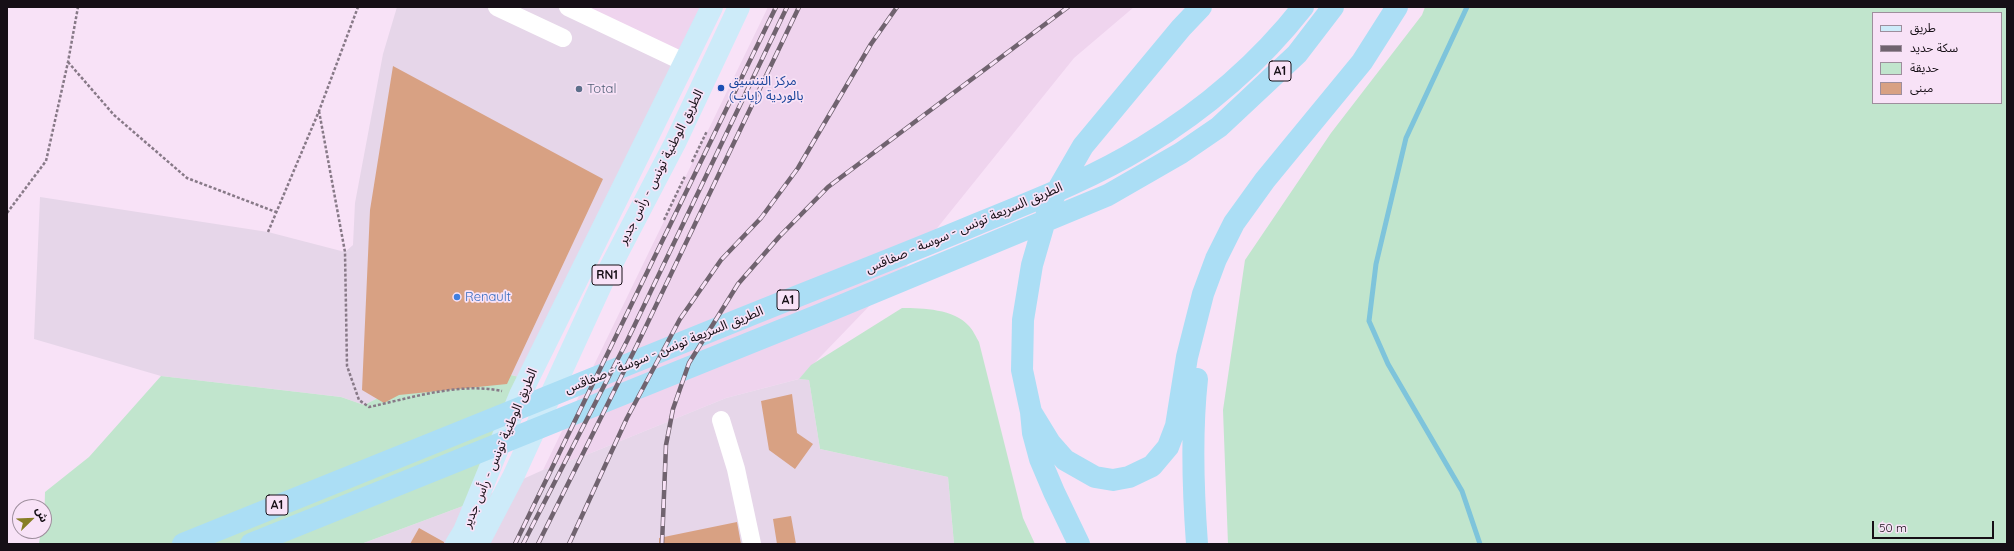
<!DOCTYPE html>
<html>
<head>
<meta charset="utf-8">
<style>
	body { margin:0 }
	#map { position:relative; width:2014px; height:551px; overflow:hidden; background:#f8e2f7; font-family:Quicksand,"Noto Sans Arabic",sans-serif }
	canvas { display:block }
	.frame { position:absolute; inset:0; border:8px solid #160f16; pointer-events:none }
	.legend { position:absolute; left:1872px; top:12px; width:130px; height:92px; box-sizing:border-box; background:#f8e2f7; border:1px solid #9e8e9d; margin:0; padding:5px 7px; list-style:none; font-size:12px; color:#160f16 }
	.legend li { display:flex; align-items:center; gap:8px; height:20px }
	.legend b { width:20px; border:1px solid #9e8e9d }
	.north { position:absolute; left:12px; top:499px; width:40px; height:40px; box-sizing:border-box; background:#f8e2f7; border:1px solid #9e8e9d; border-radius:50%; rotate:67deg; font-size:11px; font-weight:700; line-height:16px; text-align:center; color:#160f16 }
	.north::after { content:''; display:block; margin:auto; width:14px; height:18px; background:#877e24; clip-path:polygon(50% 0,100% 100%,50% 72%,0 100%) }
	.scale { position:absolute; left:1872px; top:521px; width:122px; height:18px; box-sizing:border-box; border:2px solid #160f16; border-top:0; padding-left:5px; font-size:12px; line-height:14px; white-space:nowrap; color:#160f16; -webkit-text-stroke:3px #f8e2f7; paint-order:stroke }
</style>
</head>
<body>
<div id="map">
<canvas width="2014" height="551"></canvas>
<div class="frame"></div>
<ul class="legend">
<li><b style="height:5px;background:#cdebf9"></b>طريق</li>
<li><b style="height:5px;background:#70636f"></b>سكة حديد</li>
<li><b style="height:11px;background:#c1e5cd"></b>حديقة</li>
<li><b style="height:11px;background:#d8a183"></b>مبنى</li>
</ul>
<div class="north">ش</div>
<div class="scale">50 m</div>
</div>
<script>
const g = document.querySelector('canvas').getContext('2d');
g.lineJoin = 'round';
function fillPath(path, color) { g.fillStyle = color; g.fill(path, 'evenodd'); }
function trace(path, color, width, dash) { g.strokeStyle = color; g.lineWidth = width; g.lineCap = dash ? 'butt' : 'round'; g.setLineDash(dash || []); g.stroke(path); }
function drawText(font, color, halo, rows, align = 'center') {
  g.font = font + ' Quicksand,"Noto Sans Arabic",sans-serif'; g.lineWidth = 3.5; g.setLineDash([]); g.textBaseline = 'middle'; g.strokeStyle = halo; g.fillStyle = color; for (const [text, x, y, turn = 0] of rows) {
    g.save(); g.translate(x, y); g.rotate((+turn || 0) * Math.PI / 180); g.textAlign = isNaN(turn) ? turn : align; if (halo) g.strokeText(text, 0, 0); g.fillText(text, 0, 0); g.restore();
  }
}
fillPath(new Path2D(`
	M584 7H705L680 57Z
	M768 7H1134L1074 58 901 273 799 379 726 398 586 455 543 470Z`), '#efd4ee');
fillPath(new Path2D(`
	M397 7H567L680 57 523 378 471 365 384 395 364 405 341 397 161 376 34 339 40 197 268 232 345 252 353 245 355 203 383 54Z
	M799 379 809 380 820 449 948 477 954 544H361L463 506 543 470 586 455 726 398Z`), '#e6d6e9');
fillPath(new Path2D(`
	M1425 7H2007V544H1228L1223 410 1245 260 1331 133 1422 15ZM1873 13H2001V103H1873Z
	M902 308C923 308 954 309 969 326 973 330 976 337 979 342L1023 518 1035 544H954L948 477 820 449 809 380 799 379 811 365Z
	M471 365 523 378 463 506 361 544H37L39 543 41 531H44L45 492 89 457 161 376 341 397 364 405 384 395Z`), '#c1e5cd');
trace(new Path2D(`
	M1467 7 1406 138 1376 264 1369 321 1388 364 1462 491 1480 544`), '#7ec4db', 5);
fillPath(new Path2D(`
	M393 66 603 179 507 384 399 395 384 403 362 390 370 210Z
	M792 394 797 433 813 444 795 469 769 450 761 401Z
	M791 516 796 544H777L773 519Z
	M737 522 741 544H659V538Z
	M419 528 444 542V544H410Z`), '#d8a183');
trace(new Path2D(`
	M68 62 114 115 187 178 276 212
	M319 111 345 252 347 366 359 400 369 407C411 398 459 382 502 391
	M692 162 707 131
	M7 213 46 161 68 62 78 7
	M664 220 685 176
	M268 232 319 111 358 7`), '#877987', 2.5, [3, 2]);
trace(new Path2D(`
	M497 7 563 38
	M568 7 686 63
	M721 420 736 469 752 544`), '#fff', 18);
trace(new Path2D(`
	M456 544 464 531 520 395 712 7
	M478 544 513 477 603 281 675 143 739 7`), '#cdebf9', 22);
trace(new Path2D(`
	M1197 379C1191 434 1193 490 1197 544
	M1031 412 1050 443 1065 460 1095 477 1113 480 1129 477 1152 466 1168 447 1176 426 1187 357 1203 294 1216 259 1234 223 1265 180 1362 62 1397 7
	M183 544C367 468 553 395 738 320 817 288 898 257 977 224 1033 201 1091 179 1143 147 1204 110 1259 63 1303 7
	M251 544 819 315 1108 195 1181 153 1219 127 1297 54 1333 7
	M1079 544 1054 492 1040 459 1033 433 1031 412 1022 370 1023 320 1032 265 1050 203 1083 146 1181 28 1201 7`), '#abdef5', 22);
const rail = new Path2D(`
	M515 544 776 7
	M523 544 627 341 787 7
	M538 544 637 345 799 7
	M569 544 627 418 680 319 721 260 761 218 798 168 871 44 897 7
	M662 544 666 445 673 409 689 363 738 284 779 237 828 187 1068 7`);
trace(rail, '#70636f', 4.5);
trace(rail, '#f8e2f7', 3, [9]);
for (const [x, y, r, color] of [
	[721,88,4,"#1a4fb4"],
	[579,89,4,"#5c6f8a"],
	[457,297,4,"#3f7fe0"]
]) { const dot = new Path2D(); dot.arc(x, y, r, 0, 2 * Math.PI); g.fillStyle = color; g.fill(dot); trace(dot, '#f8e2f7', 1.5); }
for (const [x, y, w] of [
	[1280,71,22],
	[607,275,30],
	[788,300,22],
	[277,505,22]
]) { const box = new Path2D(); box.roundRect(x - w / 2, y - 10, w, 20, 3); g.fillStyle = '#f8e2f7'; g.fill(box); trace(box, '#160f16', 1); }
drawText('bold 12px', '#160f16', null, [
	["A1",1280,71],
	["RN1",607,275],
	["A1",788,300],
	["A1",277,505]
]);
drawText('13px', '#164399', '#f8e2f7', [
	["مركز التنسيق",729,81],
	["بالوردية (إياب)",729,96]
], 'left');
drawText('13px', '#4e5e75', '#f8e2f7', [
	["Total",587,89]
], 'left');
drawText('13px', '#160f16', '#f8e2f7', [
	["الطريق الوطنية تونس - رأس جدير",661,167,-63],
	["الطريق السريعة تونس - سوسة - صفاقس",964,228,-23],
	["الطريق السريعة تونس - سوسة - صفاقس",664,350,-22],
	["الطريق الوطنية تونس - رأس جدير",500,448,-67]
]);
drawText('13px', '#366cbe', '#f8e2f7', [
	["Renault",465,297]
], 'left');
</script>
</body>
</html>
